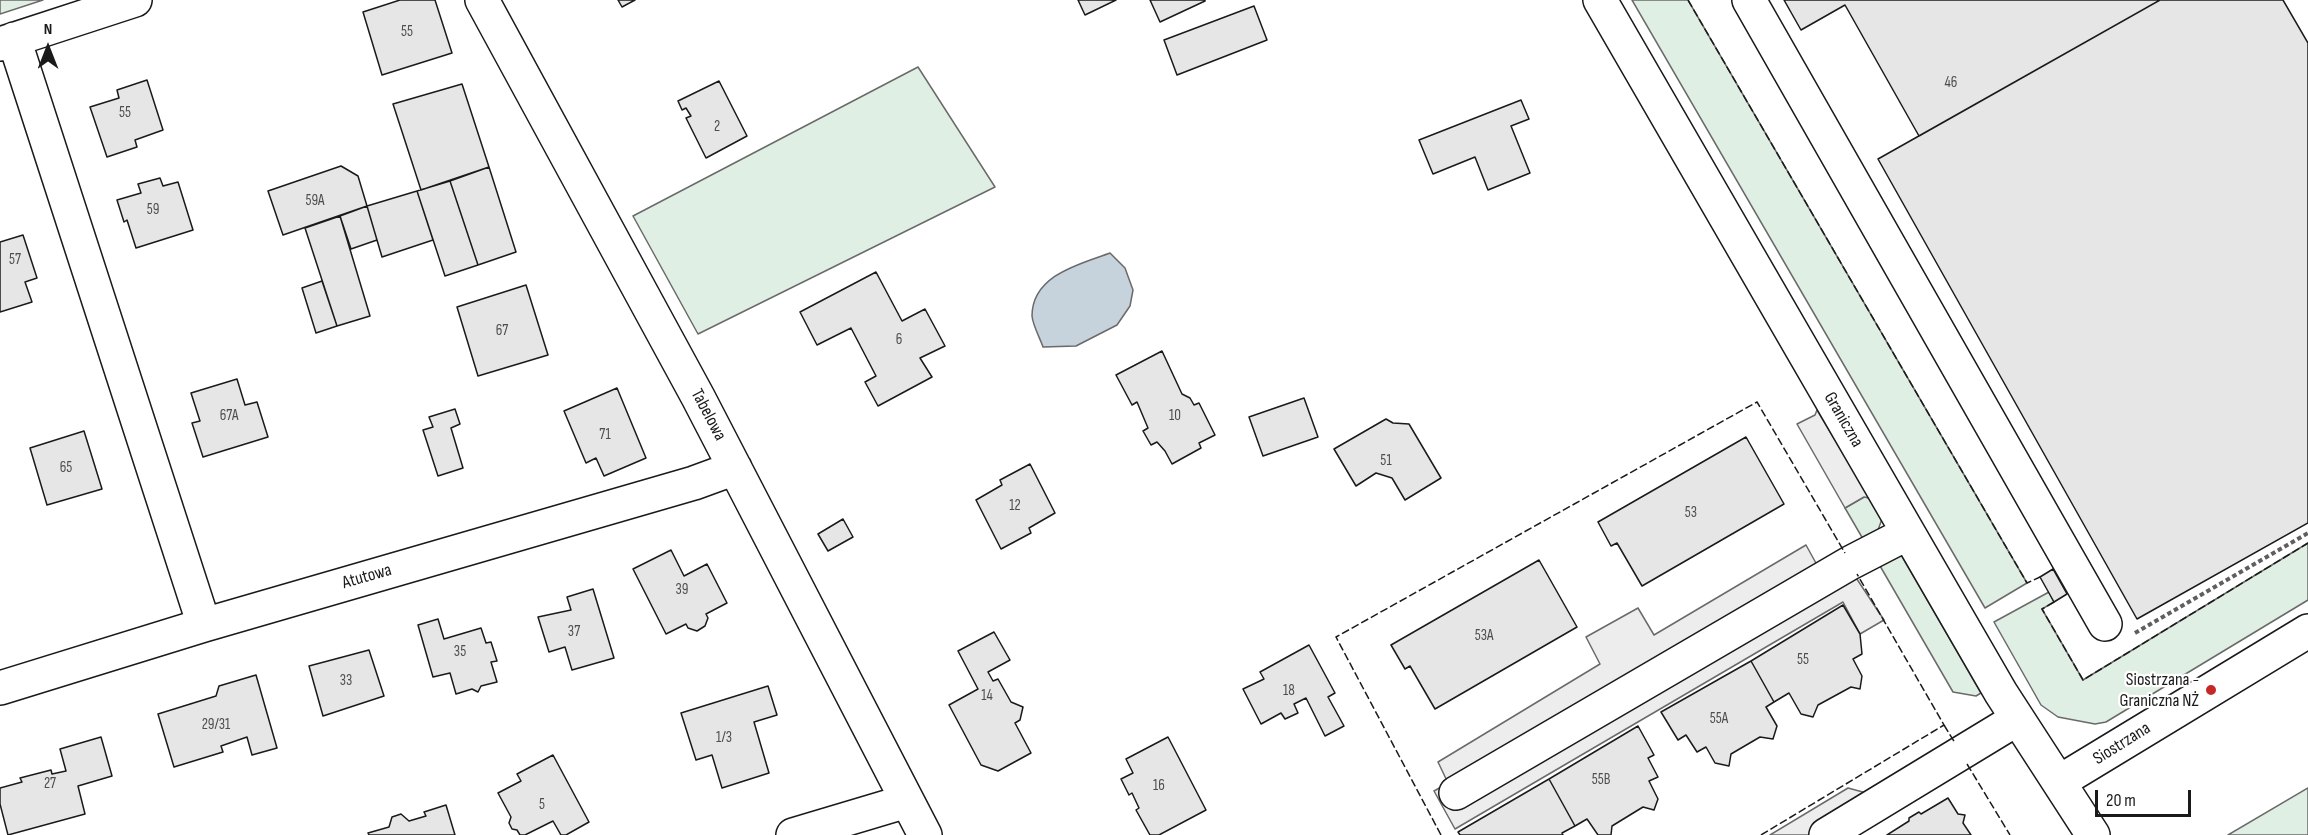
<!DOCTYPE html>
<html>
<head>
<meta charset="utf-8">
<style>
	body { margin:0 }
	#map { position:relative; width:2308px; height:835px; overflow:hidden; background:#fff; font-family:"Sofia Sans Condensed",sans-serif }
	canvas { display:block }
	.north { position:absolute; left:18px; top:18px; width:60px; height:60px; -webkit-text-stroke:4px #fff; paint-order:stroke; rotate:0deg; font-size:16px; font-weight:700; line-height:24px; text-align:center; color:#1a1a1a }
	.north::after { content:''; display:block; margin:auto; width:21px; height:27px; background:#1a1a1a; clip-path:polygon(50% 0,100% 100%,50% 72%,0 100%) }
	.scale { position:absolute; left:2095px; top:790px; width:96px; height:27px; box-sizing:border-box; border:3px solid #1a1a1a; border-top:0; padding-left:8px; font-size:18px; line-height:21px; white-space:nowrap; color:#1a1a1a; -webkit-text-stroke:4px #fff; paint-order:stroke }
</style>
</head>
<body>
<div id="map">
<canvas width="2308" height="835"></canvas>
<div class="north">N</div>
<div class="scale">20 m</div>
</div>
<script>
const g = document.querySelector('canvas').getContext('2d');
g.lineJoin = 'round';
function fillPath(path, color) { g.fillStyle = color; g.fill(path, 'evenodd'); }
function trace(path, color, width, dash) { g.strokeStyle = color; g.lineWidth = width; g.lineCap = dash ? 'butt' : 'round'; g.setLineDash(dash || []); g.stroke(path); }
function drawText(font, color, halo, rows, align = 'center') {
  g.font = font + ' "Sofia Sans Condensed",sans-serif'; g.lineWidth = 4.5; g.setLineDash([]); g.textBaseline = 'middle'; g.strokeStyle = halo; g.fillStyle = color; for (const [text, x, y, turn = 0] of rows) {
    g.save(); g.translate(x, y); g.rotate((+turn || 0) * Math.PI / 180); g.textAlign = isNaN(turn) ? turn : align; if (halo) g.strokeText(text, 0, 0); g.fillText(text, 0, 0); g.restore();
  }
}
const green = new Path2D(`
	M0 0H43L0 14Z
	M1632 0H1688L2027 583 1985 608Z
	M918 67 995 187 698 334 633 216Z
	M1864 497 1870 498 1882 519 1878 530 1863 539 1845 508Z
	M2308 543V600L2106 722 2095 724 2058 717 2041 705 1994 622 2049 592 2054 602 2042 609 2083 680Z
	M1900 553 1981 693 1976 696 1953 692 1876 559Z
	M2308 788V835H2228Z`);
fillPath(green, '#e0efe3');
trace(green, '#6a6a6a', 1.5);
const parking = new Path2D(`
	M1817 410 1870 498 1864 497 1845 508 1797 424 1815 415Z
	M1806 545 1817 565 1839 552 1884 620 1860 634 1843 602 1455 829 1434 791 1448 783 1438 762 1600 664 1586 637 1638 608 1654 635Z
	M1848 788 1870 794 1853 835H1770Z`);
fillPath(parking, '#ededed');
trace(parking, '#6a6a6a', 1.5);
const water = new Path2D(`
	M1110 253 1125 268 1133 290 1130 306 1117 325 1076 346 1043 347C1040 338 1033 326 1032 316 1032 275 1080 264 1110 253Z`);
fillPath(water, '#c6d2dc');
trace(water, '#6a6a6a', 1.5);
const building = new Path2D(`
	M400 0H435L452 53 382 75 363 12Z
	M618 0H635L622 7Z
	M1078 0H1116L1085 15Z
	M1150 0H1205V1L1160 22Z
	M1784 0H2160L1919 136 1845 5 1801 30Z
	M2160 0H2283L2308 43V523L2137 619 1878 159Z
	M1254 6 1267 40 1177 75 1164 40Z
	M147 80 163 130 135 140 137 147 107 157 90 107 119 98 117 90Z
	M719 81 747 136 706 158 686 118 691 116 686 108 682 110 678 101Z
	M462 84 489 167 421 190 393 104Z
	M1521 100 1529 119 1511 126 1530 173 1488 190 1475 157 1433 174 1419 140Z
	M341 166 358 176 367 206 283 235 268 191Z
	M489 167 516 252 478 265 450 181Z
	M160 178 163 186 178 182 193 230 136 248 127 220 124 222 117 200 141 193 138 184Z
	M450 181 478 265 445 276 417 191Z
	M417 191 433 240 382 257 367 206Z
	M367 206 377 240 351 249 340 216Z
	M340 216 370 316 337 326 305 228Z
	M23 235 37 278 25 282 32 302 0 312V242Z
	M876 272 902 321 925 309 945 346 920 358 932 377 878 406 865 382 876 376 851 328 817 345 800 312Z
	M322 281 337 326 316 333 302 288Z
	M526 285 548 355 478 376 457 307Z
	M1162 351 1182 394 1190 398 1194 405 1199 403 1215 435 1199 443 1201 448 1172 464 1165 451 1157 442 1151 445 1143 431 1148 428 1137 402 1132 405 1116 375Z
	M237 379 245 405 257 402 268 437 203 457 192 423 200 421 191 393Z
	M617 388 646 458 604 476 596 458 586 463 564 411Z
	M1304 398 1318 437 1263 456 1249 417Z
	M455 409 460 424 451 428 463 468 438 476 423 430 433 427 429 417Z
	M1386 419 1393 423 1409 424 1441 478 1405 500 1392 478 1376 473 1356 486 1334 449Z
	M84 431 102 489 47 505 30 448Z
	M1746 437 1784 504 1642 586 1617 543 1611 546 1598 522Z
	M1030 464 1055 513 1029 528 1031 533 1001 549 976 500 1002 485 1000 480Z
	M843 519 853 537 828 551 818 534Z
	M671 550 684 576 707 564 727 603 706 614 708 618 705 626 697 631 688 628 686 624 666 634 633 569Z
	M1539 560 1577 627 1435 709 1410 666 1405 669 1391 645Z
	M2053 569 2067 594 2054 602 2040 577Z
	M593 589 614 658 572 670 565 647 549 652 538 617 571 610 567 597Z
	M1843 605 1860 634 1862 654 1853 659 1862 676 1860 689 1851 687 1818 705 1813 717 1801 714 1789 693 1774 702 1751 661Z
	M438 619 444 639 481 628 486 643 491 642 497 661 491 662 497 682 481 686 478 692 472 689 456 694 450 673 433 677 418 625Z
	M994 632 1010 660 988 672 993 681 998 679 1011 702 1023 707 1020 720 1015 723 1031 753 998 771 981 765 949 705 978 689 958 651Z
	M1309 645 1335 693 1328 697 1344 726 1325 736 1306 698 1294 704 1298 713 1285 719 1281 713 1261 724 1243 689 1264 679 1260 672Z
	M369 650 384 696 323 716 309 666Z
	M1751 661 1774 702 1766 707 1777 726 1773 739 1760 737 1731 754 1729 766 1715 763 1706 747 1697 752 1686 735 1678 740 1661 712Z
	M256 675 277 748 252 755 247 737 221 746 223 752 174 767 158 714 216 696 219 686Z
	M768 686 777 715 754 722 769 773 722 788 712 755 696 760 681 713Z
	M1638 726 1654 755 1648 758 1658 777 1649 781 1658 799 1654 810 1643 807 1612 826 1611 835H1598L1587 819 1575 826 1549 779Z
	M101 737 112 776 78 786 85 814 8 835 0 804V788L22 782 20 778 51 770 52 774 66 771 60 749Z
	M1168 737 1206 810 1159 835H1150L1136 810 1139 808 1132 793 1129 795 1121 779 1133 773 1126 759Z
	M553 755 589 822 566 835H561L553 821 525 835H520L517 830 512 829 509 823 511 817 498 793 521 781 517 774Z
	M1549 779 1575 826 1562 833 1563 835H1460L1458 832Z
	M1948 798 1958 814 1965 815 1963 823 1971 835H1887L1909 821V818L1919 812 1921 814Z
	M446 805 455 835H369L368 833 389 827 392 817 401 814 409 821 426 816 424 812Z`);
fillPath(building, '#e6e6e6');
trace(building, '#1a1a1a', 1.5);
const minor = new Path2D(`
	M482 0 698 397 925 835
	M1600 0 2001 693 2093 835
	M1749 0 2105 624
	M14 39 204 625
	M0 44 135 0
	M0 688 204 625 694 483 735 468
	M2059 782 2308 631
	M1456 793 1850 563 1908 533
	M793 835 907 801
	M1826 835 2017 719`);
trace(minor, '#1a1a1a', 36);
trace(new Path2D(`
	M2135 633 2308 533`), '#5f5f5f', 4, [4.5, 3]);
trace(minor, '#fff', 33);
trace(new Path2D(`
	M1688 0 2027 583 2040 577
	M2054 602 2042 609 2083 680 2308 543
	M1944 725 1955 743
	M1967 764 2010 835
	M1441 835 1336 637 1757 402 1845 553
	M1761 835 1944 725 1857 574`), '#1a1a1a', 1.5, [8, 3]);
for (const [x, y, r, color] of [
	[2211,690,6,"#c62828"]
]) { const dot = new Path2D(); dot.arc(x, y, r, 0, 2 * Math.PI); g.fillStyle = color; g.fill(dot); trace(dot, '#fff', 2); }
drawText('15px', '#4d4d4d', null, [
	["55",407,32],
	["46",1951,83],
	["55",125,113],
	["2",717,127],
	["59A",315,201],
	["59",153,210],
	["57",15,260],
	["67",502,331],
	["6",899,340],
	["67A",229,416],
	["10",1175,416],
	["71",605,435],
	["51",1386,461],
	["65",66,468],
	["12",1015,506],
	["53",1691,513],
	["39",682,590],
	["37",574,632],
	["53A",1484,636],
	["35",460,652],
	["55",1803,660],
	["33",346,681],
	["18",1289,691],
	["14",987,696],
	["55A",1719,719],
	["29/31",216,725],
	["1/3",724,738],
	["55B",1601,780],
	["27",50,784],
	["16",1159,786],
	["5",542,805]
]);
drawText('18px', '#1a1a1a', '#fff', [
	["Tabelowa",708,415,62],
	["Graniczna",1843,420,60],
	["Atutowa",367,577,-16],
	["Siostrzana",2122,744,-32]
]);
drawText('18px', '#1a1a1a', '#fff', [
	["Siostrzana -",2199,680],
	["Graniczna NŻ",2199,701]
], 'right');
</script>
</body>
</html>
